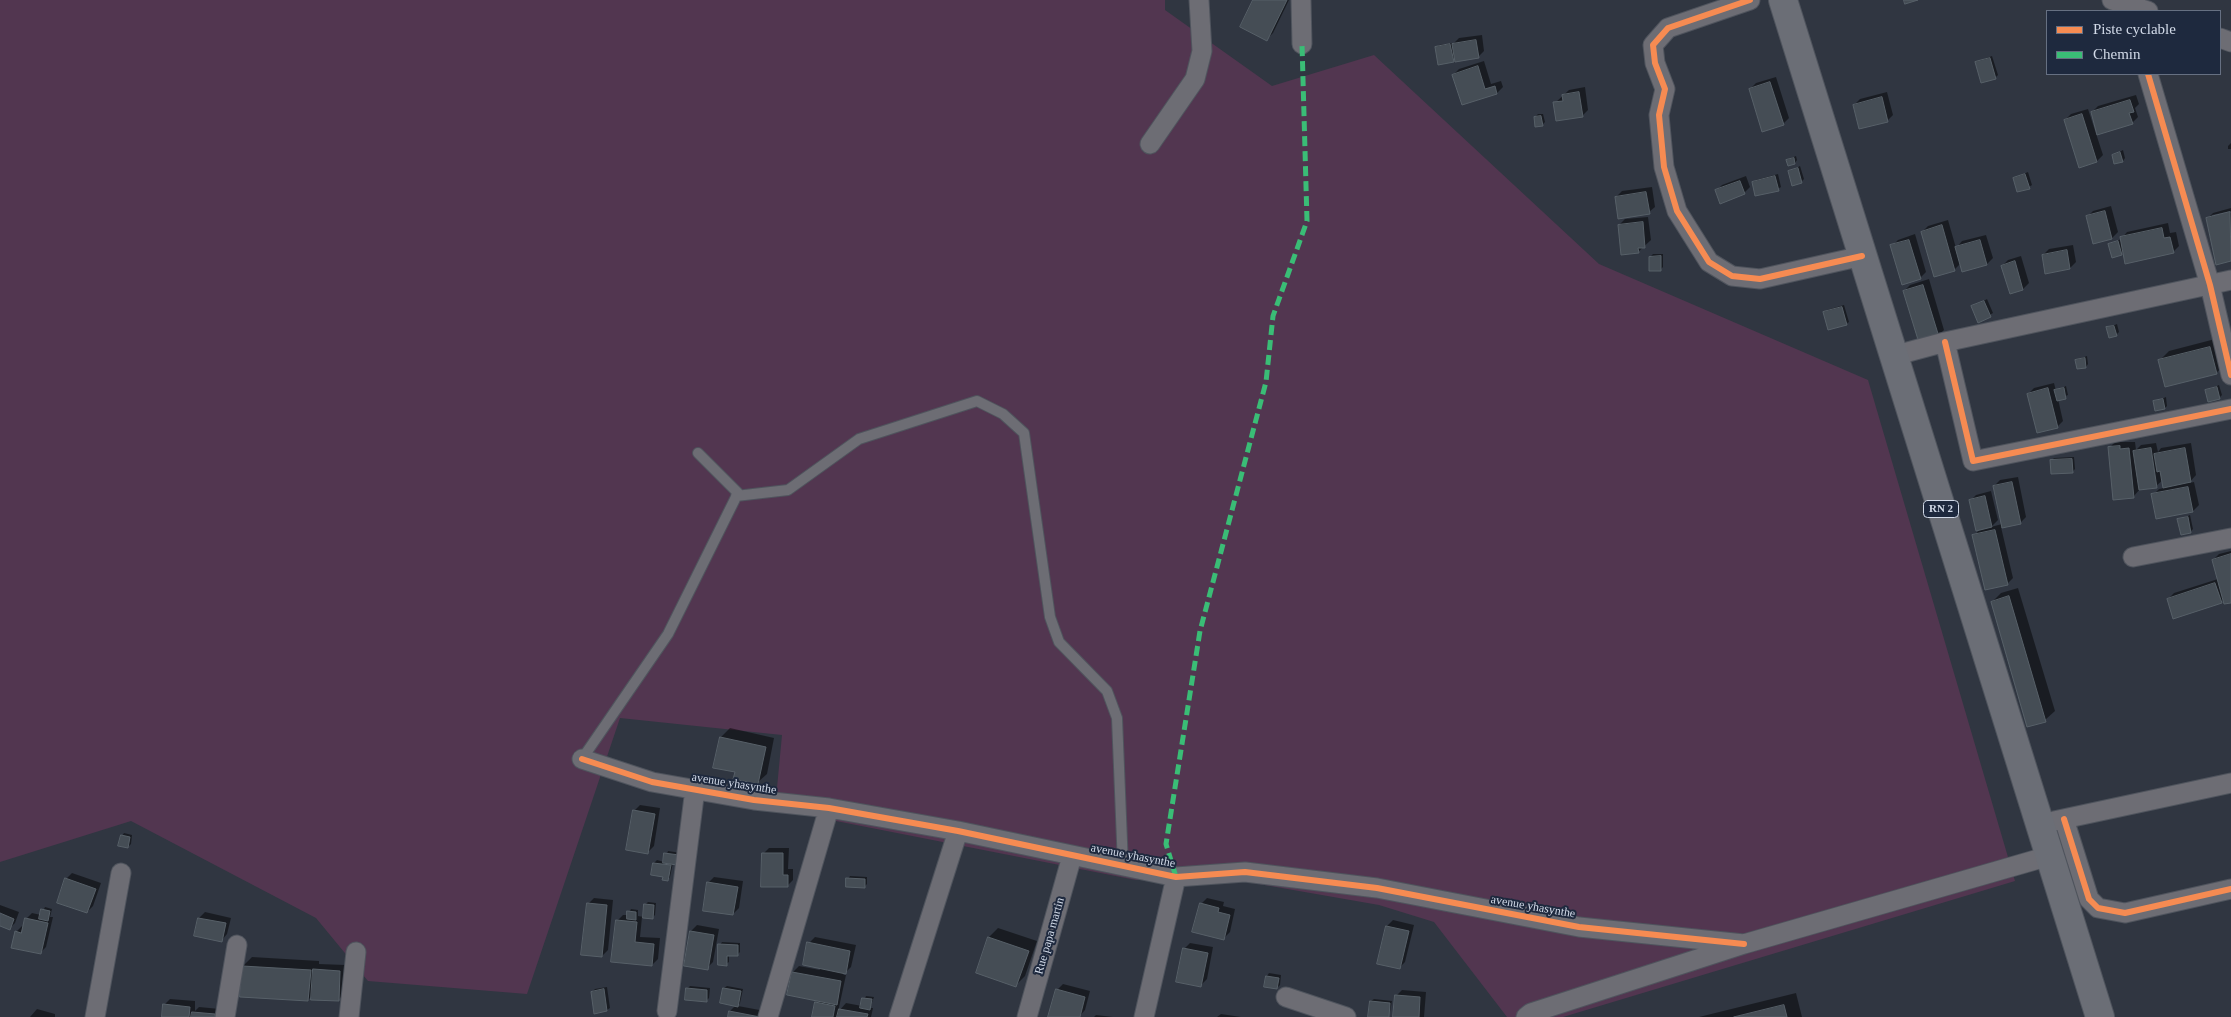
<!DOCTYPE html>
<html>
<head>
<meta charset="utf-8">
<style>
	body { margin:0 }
	#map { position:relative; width:2231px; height:1017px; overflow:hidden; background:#303641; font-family:Georgia,serif }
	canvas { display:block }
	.legend { position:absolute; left:2046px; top:10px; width:175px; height:65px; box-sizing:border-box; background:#1e293e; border:1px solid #667082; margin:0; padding:6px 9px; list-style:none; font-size:15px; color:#d2dae8 }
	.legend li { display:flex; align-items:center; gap:10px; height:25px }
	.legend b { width:25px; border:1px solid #667082 }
</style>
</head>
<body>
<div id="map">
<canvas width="2231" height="1017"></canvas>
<ul class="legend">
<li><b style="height:6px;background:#f68b52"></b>Piste cyclable</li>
<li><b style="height:6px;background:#3abd76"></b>Chemin</li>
</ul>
</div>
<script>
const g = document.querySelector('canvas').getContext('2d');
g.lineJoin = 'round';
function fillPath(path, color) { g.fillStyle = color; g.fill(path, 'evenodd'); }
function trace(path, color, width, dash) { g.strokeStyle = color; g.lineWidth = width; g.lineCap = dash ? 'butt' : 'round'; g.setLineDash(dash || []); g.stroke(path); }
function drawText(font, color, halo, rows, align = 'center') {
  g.font = font + ' Georgia,serif'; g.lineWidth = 4; g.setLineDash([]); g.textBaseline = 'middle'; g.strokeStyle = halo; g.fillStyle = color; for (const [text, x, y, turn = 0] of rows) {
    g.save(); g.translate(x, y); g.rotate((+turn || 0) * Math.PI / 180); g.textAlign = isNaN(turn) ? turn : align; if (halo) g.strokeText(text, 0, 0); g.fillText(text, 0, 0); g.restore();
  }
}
fillPath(new Path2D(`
	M0 0H1165V10L1272 86 1374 55 1599 264 1868 380 2015 881 1563 1017H1507L1434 922 1379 905 1196 873 1136 880 775 809 782 735 620 718 527 994 368 981 316 918 131 821 0 862Z`), '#523650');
fillPath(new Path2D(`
	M1255 0H1289L1273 33 1267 39Z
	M1482 35 1484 51 1478 57 1455 58 1453 61 1436 48 1439 45 1453 43V44L1459 38Z
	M1992 56 1998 75 1995 78 1976 62Z
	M1484 61 1491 84 1501 81 1503 87 1497 93 1462 104 1453 75 1459 69Z
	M1776 77 1789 118 1783 124 1750 89 1756 83Z
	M1585 87 1588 110 1582 116 1555 103 1569 90Z
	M1887 92 1893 115 1887 121 1854 105 1860 99Z
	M2136 95 2139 104 2135 108 2138 117 2132 123 2092 112 2098 106Z
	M2088 109 2103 155 2097 161 2080 166 2065 120 2071 114Z
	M1538 114H1543L1545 122 1542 125 1535 117Z
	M2231 143V149H2228V146Z
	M2123 150 2125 158 2123 161 2113 155Z
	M1796 156 1797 160 1795 163 1787 160Z
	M1800 166 1804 179 1801 182 1789 172Z
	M2028 172 2032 185 2029 187 2014 178Z
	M1778 174 1781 187 1778 189 1753 182 1756 180Z
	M1746 176 1750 187 1744 193 1716 191 1722 185Z
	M1652 187 1655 207 1649 212 1616 197 1622 191Z
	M2111 206 2118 232 2112 238 2094 242 2087 217 2093 211Z
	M2231 208V211L2212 215V218L2231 213V260L2217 263 2207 219 2213 213Z
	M1648 217 1651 240 1638 252 1619 225 1625 219Z
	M1948 220 1956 248 1962 241 1986 235 1993 258 1987 264 1963 271 1961 263 1954 270 1922 232 1928 226Z
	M2168 223 2170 233 2176 232 2179 246 2173 252 2124 251 2121 254 2109 245 2121 239 2127 232Z
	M1915 234 1926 272 1920 278 1892 246 1898 240Z
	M2073 245 2076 262 2070 268 2043 255 2049 249Z
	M1653 254H1663V267L1660 270 1650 257Z
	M2021 256 2029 283 2023 289 2002 266 2008 260Z
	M1929 279 1944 330 1938 336 1904 291 1910 285Z
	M1987 299 1993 313 1979 321 1973 307Z
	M1844 305 1849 322 1846 324 1824 313 1827 310Z
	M2117 324 2119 332 2116 335 2108 328Z
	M2219 338 2226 364 2216 373 2160 360 2169 351Z
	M2087 356 2088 364 2086 367 2076 360Z
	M2054 383 2056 391 2066 386 2068 395 2058 399 2063 421 2057 427 2028 394 2034 388Z
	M2219 385 2222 395 2219 398 2206 391Z
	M2166 397 2167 406 2165 408 2155 402Z
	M2115 442H2135L2136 450 2141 445 2156 443 2158 452 2161 448 2191 443 2196 475 2189 483 2194 482 2199 505 2193 511 2153 495 2159 489 2164 488 2163 480 2156 486 2140 489 2134 496 2114 499 2109 448Z
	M2074 457 2075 469 2072 472 2051 461 2054 458Z
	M2018 477 2026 517 2020 523 2001 527 2013 578 2007 584 1974 536 1980 529 1970 501 1976 495 1991 491 1998 520 1991 527 2002 524 1994 486 2000 480Z
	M2190 515 2193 529 2190 532 2179 520Z
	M2231 551V601L2224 599 2221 602 2168 599 2174 593 2218 579 2213 560 2219 554Z
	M2018 588 2055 711 2045 720 1992 602 2001 593Z
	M730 728 774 738 767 774 757 783 736 772 721 737Z
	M640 805 660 808 654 846 648 852 634 811Z
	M124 833 132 835 131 844 128 847 122 836Z
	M769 848H789L788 869H793V880L787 886 763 854Z
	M668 851 681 853 673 863 670 877 668 880 664 876 652 874 654 863 657 860 664 862Z
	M72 873 101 883 93 906 87 912 66 879Z
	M850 876 867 877V884L864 887 848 879Z
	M714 877 743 881 739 908 733 914 708 883Z
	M594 898 613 900 608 950 602 956 588 904Z
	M1207 898 1224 902 1223 906 1235 909 1230 932 1224 938 1201 904Z
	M648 902 656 903 655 915 652 918 642 917 640 937 660 938 658 959 652 965 617 921 623 915H628L631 909 638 910V916L644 917 645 905Z
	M0 905 19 912 15 923 9 929 0 925Z
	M45 907 52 909 50 917H53L46 947 40 953 16 932 22 926H24L26 919 32 913 41 915Z
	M205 912 231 918 227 934 222 940 195 935 199 918Z
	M1393 920 1414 925 1405 962 1399 968 1387 926Z
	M697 925 719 929 713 962 707 968 691 931Z
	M998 928 1037 941 1025 976 1016 985 977 972 989 937Z
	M815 937 856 945 851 967 843 975H846L838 1012 846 1003 862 1006 866 996 874 997 870 1008H873L871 1017H813L816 1003 819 1000 793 972 799 966 820 970 809 943Z
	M722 942 740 943V952L737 955 729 954V962L726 964 720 945Z
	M1190 943 1213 947 1207 979 1201 985 1184 949Z
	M252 957 319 961V964L346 965 344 994 338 1000 313 995 308 1000 243 966Z
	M1269 973 1281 975 1280 985 1277 988 1265 986 1267 976Z
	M1063 984 1090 991 1085 1010 1079 1017H1049L1057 990Z
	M690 986 710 988 709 998 706 1001 687 989Z
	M727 986 743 989 740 1003 738 1006 765 1011 764 1017H729L730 1011 736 1005 721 1002 724 988Z
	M607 987 610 1008 607 1010 592 992 595 989Z
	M1402 990 1426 992 1424 1017H1394L1396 996Z
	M1796 993 1802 1017H1699Z
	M170 999 195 1001V1011L199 1007 220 1009 219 1017H163L164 1005Z
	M1374 999 1392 1001 1389 1017H1381L1371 1001Z
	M37 1009 55 1014V1017H30Z
	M1221 1014 1241 1017H1217Z
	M1096 1015 1113 1017H1094Z`), '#0007');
const building = new Path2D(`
	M1253 0H1287L1267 41 1240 27Z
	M1904 0H1918L1905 4Z
	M1476 40 1479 58 1455 62 1452 44Z
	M1450 44 1454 62 1438 65 1435 47Z
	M1990 58 1996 79 1981 83 1975 62Z
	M1478 66 1485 89 1495 86 1497 94 1462 105 1452 75Z
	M1770 82 1784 125 1762 132 1749 89Z
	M1579 92 1583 117 1556 121 1553 102 1563 101 1562 95Z
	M1882 97 1888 122 1859 129 1853 105Z
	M2130 100 2134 112 2129 113 2133 124 2097 135 2091 112Z
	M2082 114 2097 162 2079 168 2064 120Z
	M1541 116 1543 126 1535 127 1534 117Z
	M2120 152 2123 162 2114 164 2112 155Z
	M1794 158 1795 164 1788 166 1786 160Z
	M1798 168 1802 183 1792 186 1788 171Z
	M2025 174 2030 189 2017 192 2013 178Z
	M1775 176 1779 191 1755 196 1752 182Z
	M1740 181 1745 194 1720 204 1715 190Z
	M1646 192 1650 214 1618 219 1615 197Z
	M2105 211 2112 239 2093 244 2086 216Z
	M2230 212 2231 261 2216 265 2206 218Z
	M1643 222 1645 248H1638L1639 253 1621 255 1618 225Z
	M1942 225 1955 271 1934 277 1921 232Z
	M2162 228 2164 238 2170 237 2174 253 2125 264 2120 237Z
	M1909 240 1921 279 1902 285 1890 245Z
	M1980 240 1987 265 1962 272 1955 247Z
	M2118 241 2122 255 2112 258 2108 244Z
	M2067 250 2070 269 2045 274 2042 255Z
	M1661 256V271H1649V257Z
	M2015 261 2023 290 2010 294 2001 266Z
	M1923 285 1939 337 1919 343 1903 291Z
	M1984 301 1991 317 1978 323 1971 306Z
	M1842 307 1847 325 1828 330 1823 312Z
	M2114 326 2117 336 2109 338 2106 327Z
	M2210 347 2217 374 2165 387 2158 360Z
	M2085 358 2086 368 2077 369 2075 360Z
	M2217 387 2220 399 2208 402 2205 390Z
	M2048 388 2058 428 2037 433 2027 394Z
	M2064 388 2066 399 2057 401 2054 390Z
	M2163 399 2165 409 2155 411 2153 401Z
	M2120 446V449L2129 448 2134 498 2113 500 2108 447Z
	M2151 448 2157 488 2139 490 2133 451Z
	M2185 448 2191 482 2163 488 2160 471 2157 472 2154 454Z
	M2072 459 2073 473 2051 474 2050 460Z
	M2012 482 2021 524 2002 528 1993 486Z
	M2188 487 2193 512 2156 519 2151 494Z
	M1985 496 1992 527 1976 531 1969 500Z
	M2188 517 2191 533 2181 535 2177 519Z
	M1995 530 2008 585 1985 590 1972 535Z
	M2231 554V603L2224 604 2212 560Z
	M2215 583 2222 603 2173 619 2167 599Z
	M2009 596 2046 722 2027 727 1991 602Z
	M720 737 766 747 758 784 733 779 735 772 713 768Z
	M633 810 655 814 648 854 626 850Z
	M121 835 130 837 128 848 118 846Z
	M664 853 679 855 677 865 663 863Z
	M762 853H783V875H788V887H761Z
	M653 863 671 865 668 881 662 880 663 877 651 875Z
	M65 878 96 889 87 913 57 903Z
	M846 878 865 879V888L846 887Z
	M707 882 738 887 733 915 703 911Z
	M587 903 607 905 602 957 581 955Z
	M1200 903 1219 908 1218 912 1230 915 1224 940 1192 932Z
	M644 904 654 905 653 919 643 918Z
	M41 909 50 911 48 921 39 919Z
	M627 911 636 912V920L627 919Z
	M0 913 14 919 10 930 0 926Z
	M25 918 48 923 41 954 11 948 15 931 21 933Z
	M198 918 226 923 222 942 194 936Z
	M616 920 637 922 635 942 654 944 652 966 611 962Z
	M1386 926 1409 931 1400 969 1377 964Z
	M690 931 714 935 708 970 684 966Z
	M988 937 1029 951 1016 987 976 973Z
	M807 942 850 951 846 974 803 965Z
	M718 944 738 945V956H727V966L718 965Z
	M1183 948 1208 953 1201 987 1176 982Z
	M242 966 311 970 308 1001 240 997Z
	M313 969 340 971 339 1001 311 1000Z
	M792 972 841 981 837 1005 787 995Z
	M1266 976 1279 978 1277 989 1264 987Z
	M686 988 707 990V1002L685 1000Z
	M723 988 741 991 738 1007 720 1003Z
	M604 989 607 1011 594 1014 591 992Z
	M1056 989 1085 997 1080 1017H1048Z
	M1395 995 1420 997 1419 1017H1393Z
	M862 998 872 999 870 1010 860 1008Z
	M1370 1001 1390 1003 1389 1017H1368Z
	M815 1002 835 1006 833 1017H812Z
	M163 1004 190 1007 189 1017H162Z
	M1784 1005 1787 1017H1734Z
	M839 1009 868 1014 867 1017H837Z
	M729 1011 760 1017H728Z
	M192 1012 215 1014V1017H191Z`);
fillPath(building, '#454d55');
trace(building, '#576068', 1);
const service = new Path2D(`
	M736 496 788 490 859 439 977 401 1003 414 1024 433 1050 617 1059 642 1107 691 1117 718 1123 866
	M582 759 668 634 738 493 698 453`);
const minor = new Path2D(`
	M1301 0 1302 44
	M1750 0 1668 28 1653 45 1655 63 1665 89 1659 115 1664 167 1677 211 1709 262 1732 276 1760 279 1862 256
	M2112 0 2148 11
	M2220 38 2231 42
	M2148 74 2210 285 2231 375
	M1150 144 1195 79 1202 51 1199 0
	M1945 342 1973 461 2231 409
	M1893 356 1945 342 2231 280
	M2133 557 2231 538
	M582 759 652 782 754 800 829 808 958 831 1176 877 1245 872 1377 888 1579 927 1744 944
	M2064 819 2089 899 2098 908 2125 913 2231 889
	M2054 821 2231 783
	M1286 997 1346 1017
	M667 1011 695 789
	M95 1017 121 873
	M225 1017 237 945
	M349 1017 356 952
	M768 1017 829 808
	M899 1017 958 831
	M1027 1017 1072 856
	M1144 1017 1176 877
	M1526 1017 1531 1013 1744 944 2049 856`);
const trunk = new Path2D(`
	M1783 0 2100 1017`);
trace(service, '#4f545d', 12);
trace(minor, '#4f545d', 21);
trace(trunk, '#4f545d', 30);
trace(service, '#6d6d74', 10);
trace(minor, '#6d6d74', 19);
trace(trunk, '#6b6e76', 28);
trace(new Path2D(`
	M1176 877 1166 844 1200 631 1266 382 1273 316 1307 221 1302 44`), '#3abd76', 5, [10, 5]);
trace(new Path2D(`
	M1750 0 1668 28 1653 45 1655 63 1665 89 1659 115 1664 167 1677 211 1709 262 1732 276 1760 279 1862 256
	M2148 74 2210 285 2231 375
	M1945 342 1973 461 2231 409
	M582 759 652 782 754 800 829 808 958 831 1176 877 1245 872 1377 888 1579 927 1744 944
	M2064 819 2089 899 2098 908 2125 913 2231 889`), '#f68b52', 6);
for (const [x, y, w] of [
	[1941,509,35]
]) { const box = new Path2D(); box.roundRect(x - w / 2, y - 8.5, w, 17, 4); g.fillStyle = '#1e293e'; g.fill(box); trace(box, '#d2dae8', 1); }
drawText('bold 11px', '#d2dae8', null, [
	["RN 2",1941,509]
]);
drawText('12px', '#d2dae8', '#1e293e', [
	["avenue yhasynthe",734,784,9],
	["avenue yhasynthe",1133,856,11],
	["avenue yhasynthe",1533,907,10],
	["Rue papa martin",1050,936,-74]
]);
</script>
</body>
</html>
